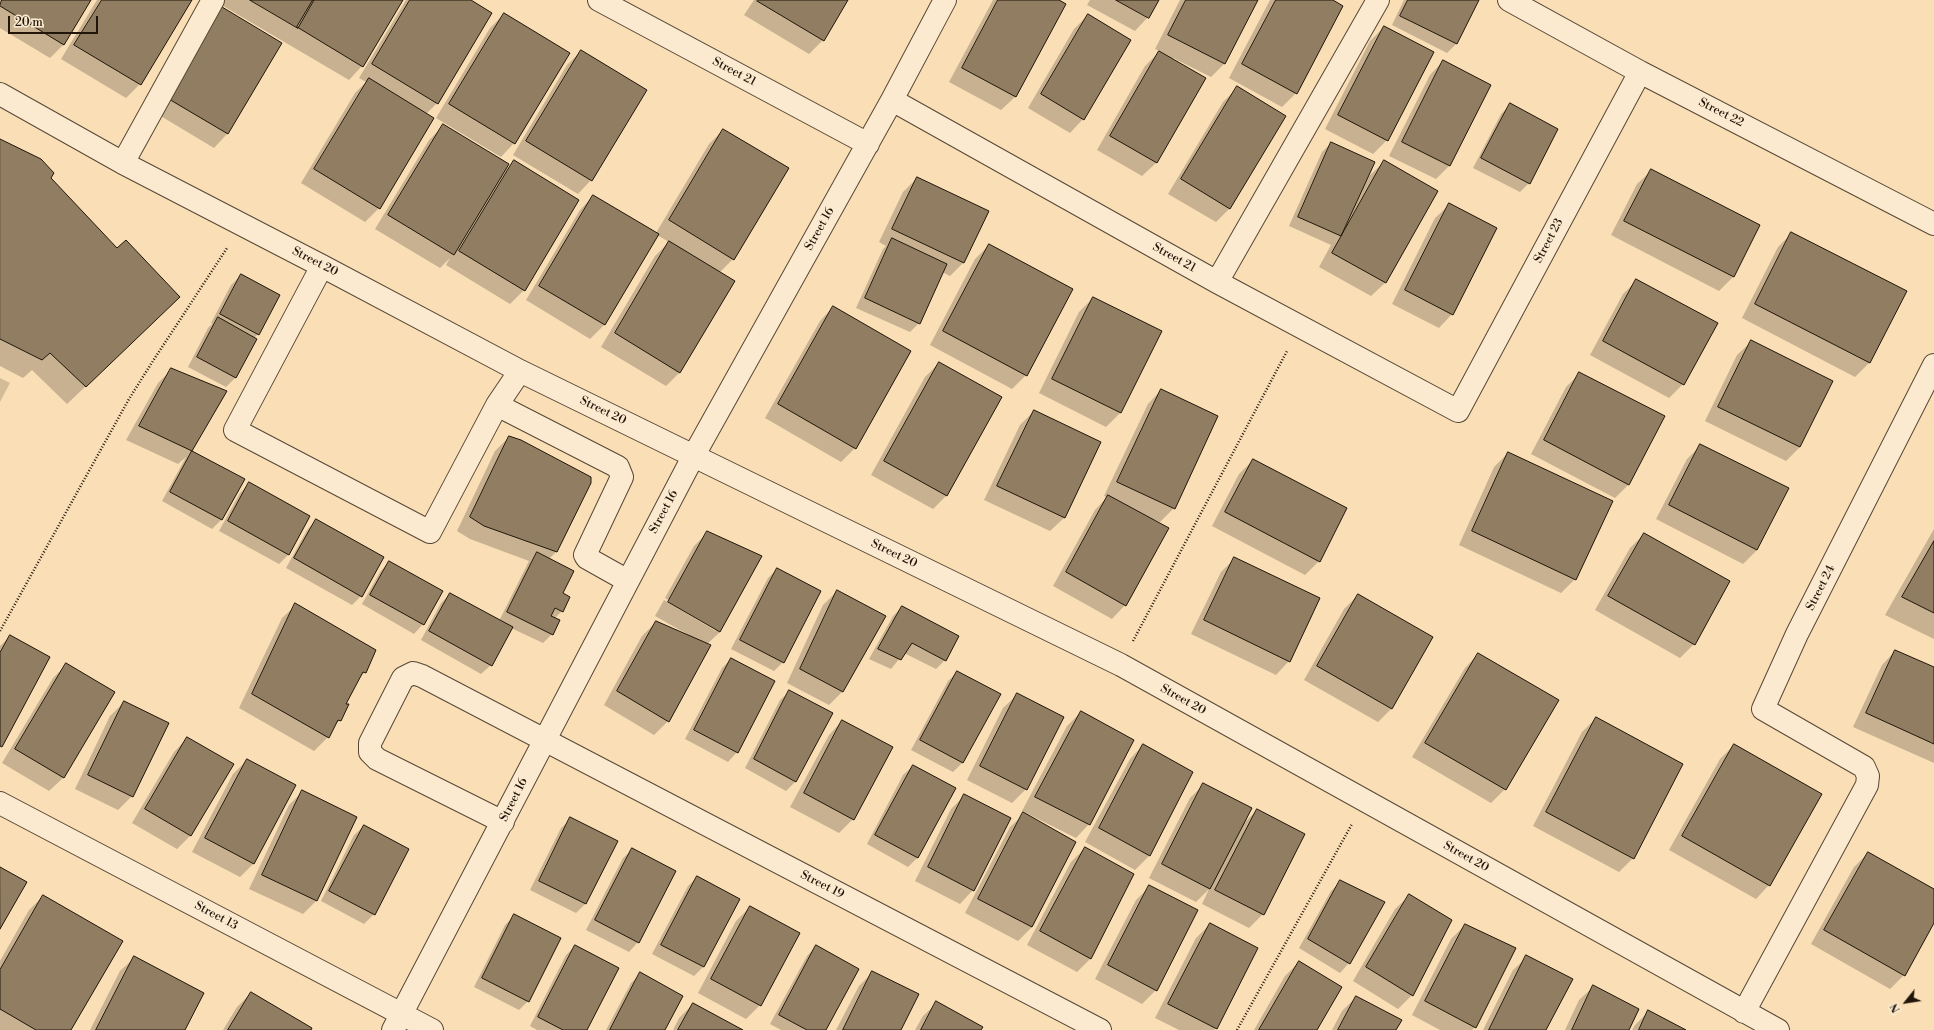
<!DOCTYPE html>
<html>
<head>
<meta charset="utf-8">
<style>
	body { margin:0 }
	#map { position:relative; width:1934px; height:1030px; overflow:hidden; background:#f9deb6; font-family:"Libre Bodoni",serif }
	canvas { display:block }
	.north { position:absolute; left:1886px; top:982px; width:40px; height:40px; -webkit-text-stroke:3px #fbead0; paint-order:stroke; rotate:240deg; font-size:11px; font-weight:700; line-height:16px; text-align:center; color:#201508 }
	.north::after { content:''; display:block; margin:auto; width:14px; height:18px; background:#201508; clip-path:polygon(50% 0,100% 100%,50% 72%,0 100%) }
	.scale { position:absolute; left:8px; top:16px; width:90px; height:18px; box-sizing:border-box; border:2px solid #201508; border-top:0; padding-left:5px; font-size:12px; line-height:14px; white-space:nowrap; color:#201508; -webkit-text-stroke:3px #fbead0; paint-order:stroke }
</style>
</head>
<body>
<div id="map">
<canvas width="1934" height="1030"></canvas>
<div class="north">N</div>
<div class="scale">20 m</div>
</div>
<script>
const g = document.querySelector('canvas').getContext('2d');
g.lineJoin = 'round';
function fillPath(path, color) { g.fillStyle = color; g.fill(path, 'evenodd'); }
function trace(path, color, width, dash) { g.strokeStyle = color; g.lineWidth = width; g.lineCap = dash ? 'butt' : 'round'; g.setLineDash(dash || []); g.stroke(path); }
function drawText(font, color, halo, rows, align = 'center') {
  g.font = font + ' "Libre Bodoni",serif'; g.lineWidth = 3; g.setLineDash([]); g.textBaseline = 'middle'; g.strokeStyle = halo; g.fillStyle = color; for (const [text, x, y, turn = 0] of rows) {
    g.save(); g.translate(x, y); g.rotate((+turn || 0) * Math.PI / 180); g.textAlign = isNaN(turn) ? turn : align; if (halo) g.strokeText(text, 0, 0); g.fillText(text, 0, 0); g.restore();
  }
}
fillPath(new Path2D(`
	M0 378 10 383 0 402Z`), '#d4bc98');
fillPath(new Path2D(`
	M0 0H90L64 44 50 58 0 28Z
	M97 0H190L140 84 126 98 61 59Z
	M220 0H402L362 66 349 80 218 3Z
	M406 0H469L437 103 426 114 379 208 365 222 301 183 355 93 366 82 359 78Z
	M754 0H847L823 40 809 54 744 15Z
	M993 0H1057L1064 4 1015 97 1001 110 949 82Z
	M1090 0H1158L1148 17 1135 31 1087 5Z
	M1180 0H1257L1224 64 1211 77 1173 58 1172 60 1205 78 1156 163 1142 176 1097 150 1145 66 1160 51 1155 49Z
	M1270 0H1331L1296 93 1282 107 1229 78Z
	M1404 0H1478L1456 44 1447 53 1392 25Z
	M504 14 514 143 501 157 436 118 490 28Z
	M1088 15 1083 119 1070 133 1028 108 1074 29Z
	M1384 27 1432 52 1387 140 1373 154 1325 129 1370 41Z
	M281 43 227 134 214 148 149 109Z
	M581 51 591 180 578 194 513 155 567 65Z
	M1443 61 1450 165 1436 179 1389 156 1430 75Z
	M1237 88 1229 209 1216 222 1168 194 1223 102Z
	M1510 105 1529 183 1520 192 1473 168 1501 114Z
	M443 126 505 170 514 161 524 290 510 304 446 265 450 258 440 268 375 229 429 140Z
	M723 130 733 259 719 273 680 372 666 386 601 347 655 256 669 242 657 235 604 325 590 339 526 300 580 210 593 196 656 233 709 144Z
	M0 139 50 178 161 315 67 404 32 370 23 378 0 366Z
	M1331 143 1365 184 1370 175 1384 162 1436 191 1385 283 1371 296 1319 267 1331 245 1289 226 1322 152Z
	M1651 171 1759 226 1733 277 1719 291 1611 235 1637 184Z
	M917 178 964 262 950 276 942 272 919 323 910 332 856 308 883 249 886 246 879 242 903 192Z
	M1449 205 1452 314 1439 328 1392 304 1435 218Z
	M1792 233 1905 291 1869 363 1855 377 1742 318 1778 247Z
	M989 245 1026 375 1012 389 930 345 975 259Z
	M241 275 258 334 254 338 256 339 235 378 226 387 188 367 208 328 212 324 211 323 231 285Z
	M1637 280 1683 384 1669 398 1590 355 1623 294Z
	M1093 298 1160 331 1120 413 1106 427 1039 393 1079 312Z
	M833 307 910 351 855 448 841 462 765 418 820 321Z
	M1751 342 1832 381 1800 447 1786 461 1705 421 1737 355Z
	M939 363 1001 398 946 496 933 509 871 475 925 377Z
	M172 369 226 391 191 452 243 479 221 520 212 529 162 501 186 457 178 464 126 440 158 383Z
	M1580 373 1629 484 1615 498 1531 454 1566 387Z
	M1161 390 1174 508 1160 522 1153 519 1125 605 1112 619 1053 586 1095 510 1107 497 1104 496 1148 404Z
	M1034 411 1064 518 1050 531 984 500 1020 425Z
	M509 437 521 441 590 477 556 552 549 559 562 593V611L554 619 552 634 543 643 511 628 491 665 481 674 421 640 441 603 450 594 499 621 529 561 470 539 457 531 495 451Z
	M1701 445 1787 489 1757 550 1743 564 1656 519 1687 459Z
	M1508 453 1575 579 1561 593 1459 545 1494 467Z
	M1253 460 1319 561 1305 575 1212 526 1239 474Z
	M249 484 309 516 288 555 279 564 219 531 240 493Z
	M316 520 361 596 352 605 286 568 307 530Z
	M1934 529V639L1885 615Z
	M707 533 720 632 706 645 668 721 654 735 604 705 642 636 656 622 686 636 687 634 655 616 664 600 716 631V629L665 598 694 546Z
	M1644 534 1694 644 1680 658 1595 610 1630 548Z
	M1235 558 1289 661 1276 675 1191 634 1221 572Z
	M389 562 423 624 414 634 362 604 380 572Z
	M777 569 783 662 774 671 731 649 768 578Z
	M837 591 843 691 829 705 787 683 823 605Z
	M1358 595 1391 709 1378 722 1304 680 1344 609Z
	M296 605 365 672 358 679 345 704 340 720 333 727 328 737 314 751 239 708 282 618Z
	M902 607 945 660 936 669 904 653 891 669 869 659 893 616Z
	M10 636 49 657 0 748V646Z
	M1895 651 1934 669V763L1853 727 1882 665Z
	M1478 654 1505 789 1491 803 1412 757 1465 668Z
	M731 659 737 752 728 762 685 739 722 668Z
	M67 664 114 693 63 778 49 791 2 763 53 678Z
	M957 672 999 694 962 763 953 772 911 750 948 681Z
	M790 691 796 781 786 791 745 768 780 700Z
	M1017 695 1026 789 1012 803 967 780 1003 708Z
	M124 702 168 723 132 796 118 810 75 789 110 716Z
	M1081 712 1089 824 1076 838 1022 811 1067 726Z
	M1596 718 1633 858 1619 872 1533 826 1582 732Z
	M842 721 891 748 853 819 839 833 790 807 829 735Z
	M187 738 191 835 177 849 132 823 174 752Z
	M1143 745 1192 772 1149 856 1135 870 1085 842 1130 759Z
	M1734 745 1769 885 1756 899 1669 850 1720 759Z
	M247 760 254 863 240 877 192 852 233 774Z
	M913 766 918 857 908 867 867 844 903 775Z
	M1203 785 1243 824 1257 810 1263 914 1249 928 1202 904 1209 889 1196 902 1149 878 1190 798Z
	M302 792 317 900 303 914 249 889 289 805Z
	M964 796 973 890 960 904 915 881 951 809Z
	M1024 814 1075 842 1032 927 1018 941 965 913 1010 827Z
	M571 819 616 842 585 904 576 913 530 890 561 828Z
	M364 826 374 914 364 924 321 901 354 835Z
	M1085 848 1090 959 1077 972 1027 945 1071 862Z
	M633 849 638 942 629 952 586 930 623 858Z
	M1868 853 1934 890V921L1904 975 1890 989 1811 944 1854 867Z
	M697 877 739 899 703 967 694 976 652 954 688 886Z
	M1340 882 1349 963 1340 973 1299 948 1331 891Z
	M1150 886 1156 990 1142 1004 1095 979 1136 900Z
	M43 896 70 1030H0V961L29 910Z
	M1409 896 1451 920 1412 995 1398 1009 1353 981 1395 909Z
	M750 907 760 1005 746 1019 698 993 736 921Z
	M514 916 528 1001 519 1010 474 987 505 925Z
	M1210 924 1216 1028 1214 1030H1179L1155 1018 1196 938Z
	M1465 925 1475 1027 1472 1030H1440L1412 1015 1451 939Z
	M575 946 586 1030H537L530 1026 566 955Z
	M816 946 825 1030H781L770 1024 807 956Z
	M1527 957 1545 1030H1483L1513 970Z
	M134 958 184 1030H90L120 971Z
	M1299 962 1316 1030H1254L1285 976Z
	M873 972 899 1030H836L859 986Z
	M640 974 664 1030H606L631 983Z
	M1593 987 1628 1030H1565L1579 1000Z
	M251 993 310 1030H223L237 1007Z
	M1356 997 1395 1030H1332L1342 1011Z
	M937 1003 980 1030H915L923 1016Z
	M693 1004 741 1030H673L679 1018Z
	M1649 1011 1684 1030H1632L1635 1025Z`), '#0003');
const building = new Path2D(`
	M2 0H91L64 45 0 6Z
	M102 0H192L141 85 74 45Z
	M250 0H314L298 28Z
	M313 0H403L363 67 297 27Z
	M410 0H471L492 13 438 104 372 64Z
	M758 0H848L824 41 757 1Z
	M998 0H1059L1066 4 1016 97 962 68Z
	M1116 0H1159L1149 18Z
	M1186 0H1258L1225 64 1168 35Z
	M1276 0H1333L1343 6 1297 94 1242 64Z
	M1408 0H1479L1457 44 1400 16Z
	M217 4 282 43 228 134 162 95Z
	M504 13 570 53 515 144 449 104Z
	M1088 14 1131 40 1084 120 1041 94Z
	M1384 26 1434 52 1388 141 1338 115Z
	M581 50 647 90 592 181 526 141Z
	M1159 51 1206 78 1157 163 1110 136Z
	M1443 60 1491 85 1450 166 1402 142Z
	M369 78 434 118 380 209 314 169Z
	M1237 86 1286 116 1230 209 1181 179Z
	M1510 103 1558 129 1530 184 1481 158Z
	M443 124 509 164 454 255 388 215Z
	M723 129 789 168 734 260 669 220Z
	M0 139 41 159 54 173 51 178 117 248 126 240 180 297 86 387 50 353 42 360 0 339Z
	M1331 142 1375 162 1341 236 1298 217Z
	M514 160 579 200 525 291 459 251Z
	M1384 160 1438 191 1386 283 1332 253Z
	M1651 169 1760 225 1734 277 1624 221Z
	M917 177 989 211 964 263 892 229Z
	M593 195 659 234 605 325 539 286Z
	M1449 203 1497 228 1453 315 1405 290Z
	M1791 232 1907 291 1870 363 1755 304Z
	M892 238 947 264 920 324 865 298Z
	M669 241 735 281 680 373 615 333Z
	M989 244 1073 289 1027 376 943 331Z
	M241 274 280 295 259 335 220 314Z
	M1636 279 1718 323 1684 385 1603 341Z
	M1093 297 1162 331 1121 413 1052 379Z
	M833 306 911 351 856 449 778 404Z
	M218 317 257 339 236 378 197 357Z
	M1751 340 1833 381 1800 447 1718 407Z
	M939 362 1002 397 947 496 884 461Z
	M171 368 227 391 192 451 139 426Z
	M1579 372 1665 416 1629 485 1544 440Z
	M1161 389 1218 416 1175 509 1117 482Z
	M1034 410 1101 442 1065 518 997 486Z
	M509 436 521 440 591 477V483L557 552 484 526 470 517Z
	M1700 444 1789 488 1757 550 1669 505Z
	M192 451 245 479 222 520 170 492Z
	M1508 452 1613 501 1576 580 1472 531Z
	M1253 459 1347 508 1320 562 1225 512Z
	M249 482 310 516 289 555 228 521Z
	M1108 495 1169 528 1126 606 1066 572Z
	M316 519 384 557 362 597 294 558Z
	M707 531 762 556 720 632 668 602Z
	M1644 533 1730 581 1695 645 1608 596Z
	M1934 541V613L1902 597Z
	M537 552 574 571 563 593 570 597 563 612 555 608 551 616 560 620 553 635 507 612Z
	M1234 557 1320 598 1290 662 1204 620Z
	M389 561 443 591 424 625 370 595Z
	M777 568 821 591 784 663 740 640Z
	M837 590 886 616 843 692 800 669Z
	M450 593 513 627 492 666 429 631Z
	M1358 594 1433 637 1392 709 1317 666Z
	M295 603 376 650 366 673 363 672 346 704H349L341 721 338 720 329 738 252 694Z
	M902 606 959 636 946 661 912 643 901 660 878 649Z
	M656 621 711 645 669 722 617 691Z
	M10 635 50 657 2 747 0 746V653Z
	M1895 650 1934 667V744L1866 713Z
	M1478 653 1559 700 1506 790 1425 743Z
	M731 658 775 681 738 753 694 730Z
	M66 663 115 692 64 778 15 749Z
	M957 671 1001 694 963 763 920 740Z
	M789 690 833 713 796 782 754 759Z
	M1017 693 1064 717 1027 790 980 766Z
	M124 701 169 723 133 797 88 775Z
	M1081 711 1134 740 1090 825 1035 797Z
	M1596 717 1683 764 1634 859 1546 812Z
	M842 720 893 747 854 820 804 793Z
	M187 737 234 764 191 836 145 809Z
	M1143 744 1193 772 1150 856 1099 828Z
	M1734 744 1822 794 1770 886 1682 836Z
	M247 759 296 785 254 864 205 838Z
	M913 765 956 788 918 858 875 835Z
	M1203 783 1252 808 1210 889 1162 864Z
	M302 790 357 817 317 901 262 875Z
	M964 794 1011 818 974 891 928 867Z
	M1257 809 1305 834 1264 915 1215 890Z
	M1023 812 1076 842 1032 927 978 899Z
	M570 817 618 841 586 904 539 881Z
	M364 825 409 849 375 915 329 891Z
	M1085 847 1134 874 1091 959 1040 931Z
	M632 848 676 871 639 943 595 920Z
	M1868 852 1934 889V923L1905 976 1824 930Z
	M0 867 27 882 0 929Z
	M697 876 740 899 704 967 661 945Z
	M1340 880 1385 902 1350 964 1308 939Z
	M1149 885 1198 910 1157 991 1108 965Z
	M1409 894 1452 920 1413 996 1366 967Z
	M43 895 123 941 71 1030H36L0 1009V970Z
	M750 906 800 933 761 1006 711 979Z
	M514 914 561 938 529 1002 482 978Z
	M1210 923 1258 948 1217 1029 1168 1004Z
	M1465 924 1516 948 1476 1028 1425 1001Z
	M575 945 619 968 587 1030H563L538 1017Z
	M816 945 859 969 826 1030H807L779 1015Z
	M1526 955 1573 979 1546 1030H1489Z
	M134 956 204 993 185 1030H96Z
	M1299 961 1342 987 1317 1030H1259Z
	M872 971 919 994 901 1030H843Z
	M640 972 683 996 665 1030H610Z
	M1593 985 1639 1009 1629 1030H1572Z
	M251 992 312 1028 311 1030H228Z
	M1356 996 1402 1020 1396 1030H1338Z
	M936 1001 983 1027 981 1030H921Z
	M693 1003 743 1030H678Z
	M1648 1010 1686 1030H1639Z`);
fillPath(building, '#917e62');
trace(building, '#201508', 1);
const minor = new Path2D(`
	M599 0 868 144
	M1509 0 1640 72 1934 224
	M0 94 123 163 322 266 520 371 1121 665 1778 1030
	M892 100 1217 282 1458 411 1640 72
	M123 163 213 0
	M322 266 235 430 430 532 497 405 520 371
	M1217 282 1378 0
	M497 405 618 467 622 477 585 555 587 558 628 581
	M0 803 432 1030
	M503 822 377 759 370 752V743L403 678 413 673 422 676 1100 1030
	M1744 1012 1867 785 1868 776 1864 767 1763 709 1797 634 1934 365
	M393 1030 694 455 892 100 945 0`);
trace(minor, '#564734', 24);
trace(new Path2D(`
	M0 631 129 399 151 364 227 248
	M1133 641 1287 351
	M1237 1030 1352 824`), '#201508', 2.5, [1, 2]);
trace(minor, '#fbead0', 22);
drawText('12px', '#201508', '#fbead0', [
	["Street 21",734,72,28],
	["Street 22",1721,113,27],
	["Street 16",820,229,-61],
	["Street 23",1549,241,-62],
	["Street 21",1174,258,29],
	["Street 20",315,262,27],
	["Street 20",603,411,26],
	["Street 16",664,512,-62],
	["Street 20",894,554,26],
	["Street 24",1821,588,-63],
	["Street 20",1183,700,29],
	["Street 16",514,800,-63],
	["Street 20",1466,857,29],
	["Street 19",822,885,27],
	["Street 13",216,916,28]
]);
</script>
</body>
</html>
